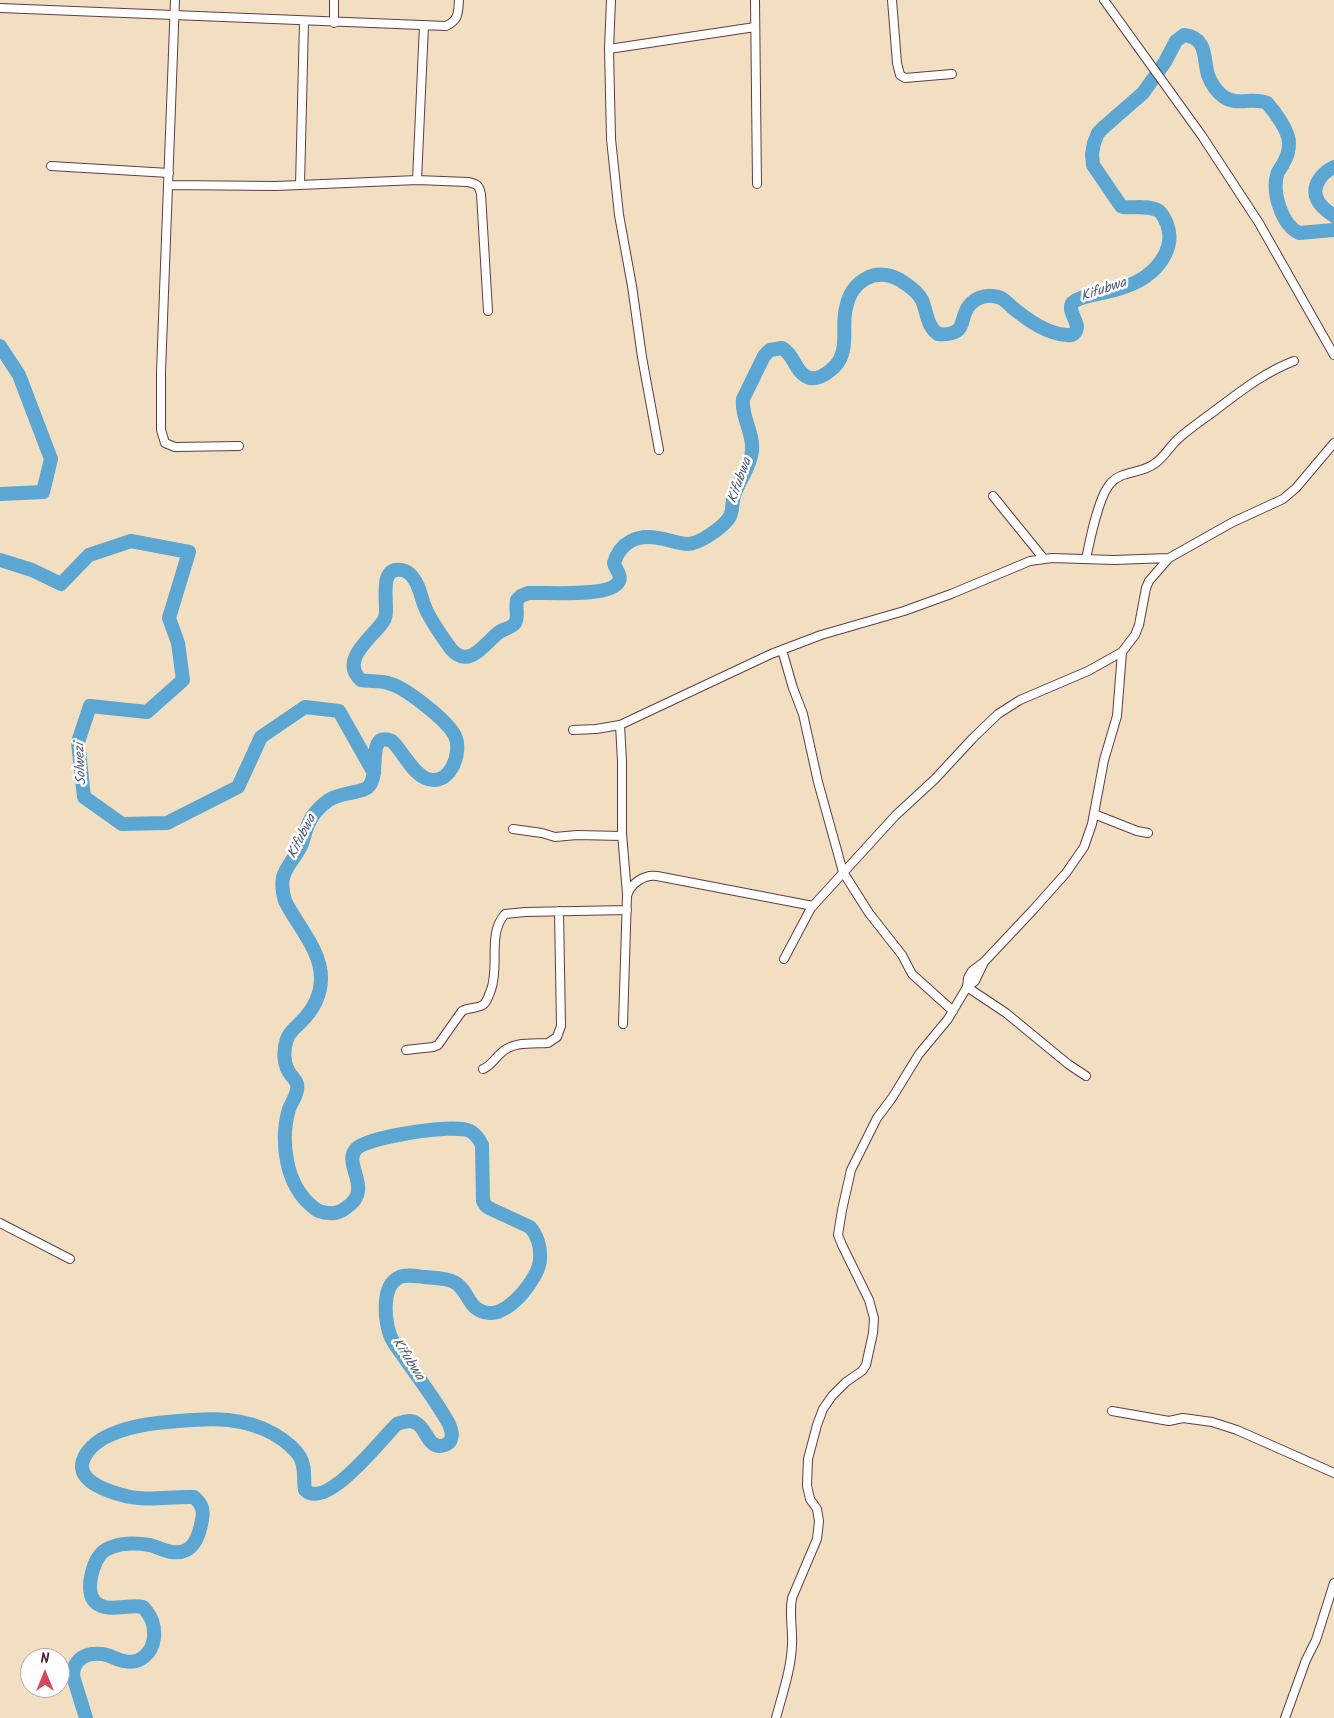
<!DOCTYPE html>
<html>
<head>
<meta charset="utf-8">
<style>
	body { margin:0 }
	#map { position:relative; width:1334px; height:1718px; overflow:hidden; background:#f2dfc1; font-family:Kalam,sans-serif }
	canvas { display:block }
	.north { position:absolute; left:20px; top:1648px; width:50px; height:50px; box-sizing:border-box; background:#fff; border:1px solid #b7a5aa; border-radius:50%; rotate:0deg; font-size:14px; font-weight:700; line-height:20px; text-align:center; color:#4a1f2b }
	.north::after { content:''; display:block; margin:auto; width:18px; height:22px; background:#d1495b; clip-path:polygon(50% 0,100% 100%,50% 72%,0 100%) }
</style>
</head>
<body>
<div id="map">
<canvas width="1334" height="1718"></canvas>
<div class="north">N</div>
</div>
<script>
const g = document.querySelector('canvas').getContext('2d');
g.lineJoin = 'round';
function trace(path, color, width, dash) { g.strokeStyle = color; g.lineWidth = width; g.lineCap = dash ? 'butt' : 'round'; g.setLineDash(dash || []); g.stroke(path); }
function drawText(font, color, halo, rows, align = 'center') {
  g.font = font + ' Kalam,sans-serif'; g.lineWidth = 5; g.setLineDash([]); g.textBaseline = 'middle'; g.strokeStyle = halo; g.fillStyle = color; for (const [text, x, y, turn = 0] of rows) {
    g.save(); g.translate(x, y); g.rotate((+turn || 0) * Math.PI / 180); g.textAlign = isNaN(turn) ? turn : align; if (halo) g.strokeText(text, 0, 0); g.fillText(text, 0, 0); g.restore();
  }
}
trace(new Path2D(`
	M1334 167C1323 172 1311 185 1317 199 1320 206 1328 212 1334 216
	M0 346 19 375 51 459 43 492 0 494
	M0 560 32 570 61 584 89 555 131 541 189 552 169 618 178 643 183 680 147 712 90 706 78 742 84 797 122 824 167 823 238 787 261 737 305 707 339 711 374 773
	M86 1718 73 1676C73 1659 86 1652 102 1654 110 1655 117 1660 124 1661 140 1665 152 1653 154 1638 155 1625 152 1617 143 1607 130 1604 117 1610 105 1607 86 1603 89 1583 93 1569 96 1559 101 1550 112 1547 124 1542 138 1543 150 1545 157 1547 165 1551 172 1552 193 1555 199 1537 202 1520 204 1510 202 1504 194 1497 170 1496 145 1502 122 1495 111 1492 96 1487 88 1479 73 1465 89 1447 102 1439 125 1426 152 1423 179 1421 213 1418 244 1417 274 1434 284 1440 294 1447 300 1457 306 1467 303 1479 305 1490 327 1511 382 1438 397 1424 403 1422 410 1419 416 1423 427 1428 428 1451 445 1445 448 1443 450 1443 451 1439 453 1434 451 1429 449 1424 436 1400 419 1379 404 1357 399 1350 393 1343 390 1335 385 1320 381 1287 398 1278 405 1274 416 1276 424 1277 433 1278 446 1278 454 1282 470 1290 466 1311 490 1313 509 1315 540 1277 540 1259 541 1247 537 1235 530 1227L491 1209 486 1206 483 1201 482 1145C479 1139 476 1134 470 1131 455 1123 367 1137 356 1149 342 1164 374 1189 347 1207 342 1211 336 1214 330 1213 324 1213 317 1211 313 1207 285 1185 280 1140 289 1109 292 1101 299 1093 297 1084 296 1080 293 1078 291 1075 283 1065 283 1050 287 1039 289 1032 296 1027 301 1022 313 1010 321 995 321 978 321 950 297 925 285 901 277 873 288 869 300 848 303 843 304 836 306 830 310 817 317 808 329 800 340 793 353 794 365 789 384 781 363 730 392 741 403 752 411 771 425 778 449 789 463 753 455 736 448 721 407 689 391 684 381 680 370 682 361 680 338 659 375 636 384 620 391 609 375 566 402 570 407 571 411 574 414 579 420 587 421 598 425 607 431 622 442 636 451 649 469 670 485 643 498 633 503 629 512 628 515 623 519 617 515 607 517 600L521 596 528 593C545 592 612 598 619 581 622 575 615 569 614 563 620 542 638 534 658 538 668 539 677 544 688 544 699 544 722 528 729 518 734 511 731 501 735 493 740 479 751 465 752 451 754 433 741 417 743 399L764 356 770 350 782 348C795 355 795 374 810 378 822 380 839 366 842 354 847 340 842 323 846 308 851 282 874 266 900 280 908 285 918 292 922 300 927 312 927 327 938 334 945 335 954 334 959 329 963 324 963 316 966 311 971 299 985 293 998 297 1004 298 1008 304 1013 308 1028 320 1047 334 1067 335 1073 336 1076 333 1077 327 1076 317 1068 312 1072 303 1079 297 1089 296 1098 294 1113 291 1132 286 1145 277 1162 265 1175 245 1167 224 1165 220 1163 214 1159 211 1150 205 1135 208 1124 207L1121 206 1093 165 1092 154 1094 143 1098 133 1104 127 1143 93 1165 62 1176 41 1184 35C1208 38 1203 58 1208 75 1211 83 1217 92 1224 97 1237 106 1253 97 1267 103 1275 112 1289 131 1289 143 1289 149 1287 157 1284 162 1282 167 1278 170 1277 175 1272 193 1282 225 1299 233L1334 230`), '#5ba6d3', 14);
const street = new Path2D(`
	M175 0 161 372V430L165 443 175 447 239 446
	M611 0 609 49 611 139 619 215 632 286 642 357 659 450
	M755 0 757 184
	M892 0 897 63 900 75 905 78 952 74
	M1104 0 1202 136 1259 223 1334 355
	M0 8 446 26C459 20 458 13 459 0
	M334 23V0
	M609 49 755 27
	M51 166 169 173
	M417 180 424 25
	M168 185 276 186 417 180 468 182C477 184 479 185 481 194L488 311
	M300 185 304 22
	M993 496 1044 559
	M1086 559C1090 540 1098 498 1110 484 1121 470 1141 474 1154 464 1164 458 1169 447 1178 439 1190 428 1204 419 1217 409 1241 391 1265 372 1294 361
	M782 650 793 688 803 714 818 782 843 872 869 913 902 955 912 974 953 1011
	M620 725 622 761V833L627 894
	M573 730 596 729 620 725 771 654 821 635 904 611 951 594 1030 561 1052 558 1114 560 1169 558
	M1094 814 1137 831 1148 833
	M513 829 542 833 555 837 577 835 622 836
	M784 959 811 908 896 815 935 779 973 738 998 714 1020 700 1088 671 1122 652 1135 635 1139 625 1146 588 1149 581 1169 558 1233 522 1283 499 1296 488 1334 443
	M967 987 968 978 972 971 984 962 1033 910 1066 873 1084 847 1092 824 1104 760 1117 716 1122 652
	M967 987 1006 1013 1068 1064 1086 1076
	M623 1024 627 896C630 884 644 874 657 876L813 906
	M406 1050 433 1047 438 1045 462 1011C469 1007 479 1009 484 1004 488 1000 489 994 491 990 500 965 487 934 505 914L525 912 627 910
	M483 1069C491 1066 494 1059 501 1053 513 1041 533 1044 548 1043L557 1037 561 1026 559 911
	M0 1223 70 1259
	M1112 1411 1169 1421 1183 1418 1212 1422 1237 1430 1334 1473
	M776 1718C782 1695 791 1670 792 1645 793 1629 789 1614 792 1598L817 1539 819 1521 817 1509 810 1499 807 1486 808 1459 817 1425 823 1409 832 1396 846 1382 862 1371 866 1365 873 1333 874 1318 869 1300 842 1245 838 1235 842 1210 851 1170 877 1118 892 1098 919 1054 948 1019 967 987 975 981 984 962
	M1285 1718 1306 1660 1316 1640 1334 1583`);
trace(street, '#633c42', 10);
trace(street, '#fff', 8);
drawText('italic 14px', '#525c77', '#fff', [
	["Kifubwa",1104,291,-19],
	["Kifubwa",741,481,-70],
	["Solwezi",82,764,-93],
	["Kifubwa",303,837,-63],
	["Kifubwa",407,1360,57]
]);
</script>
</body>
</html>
